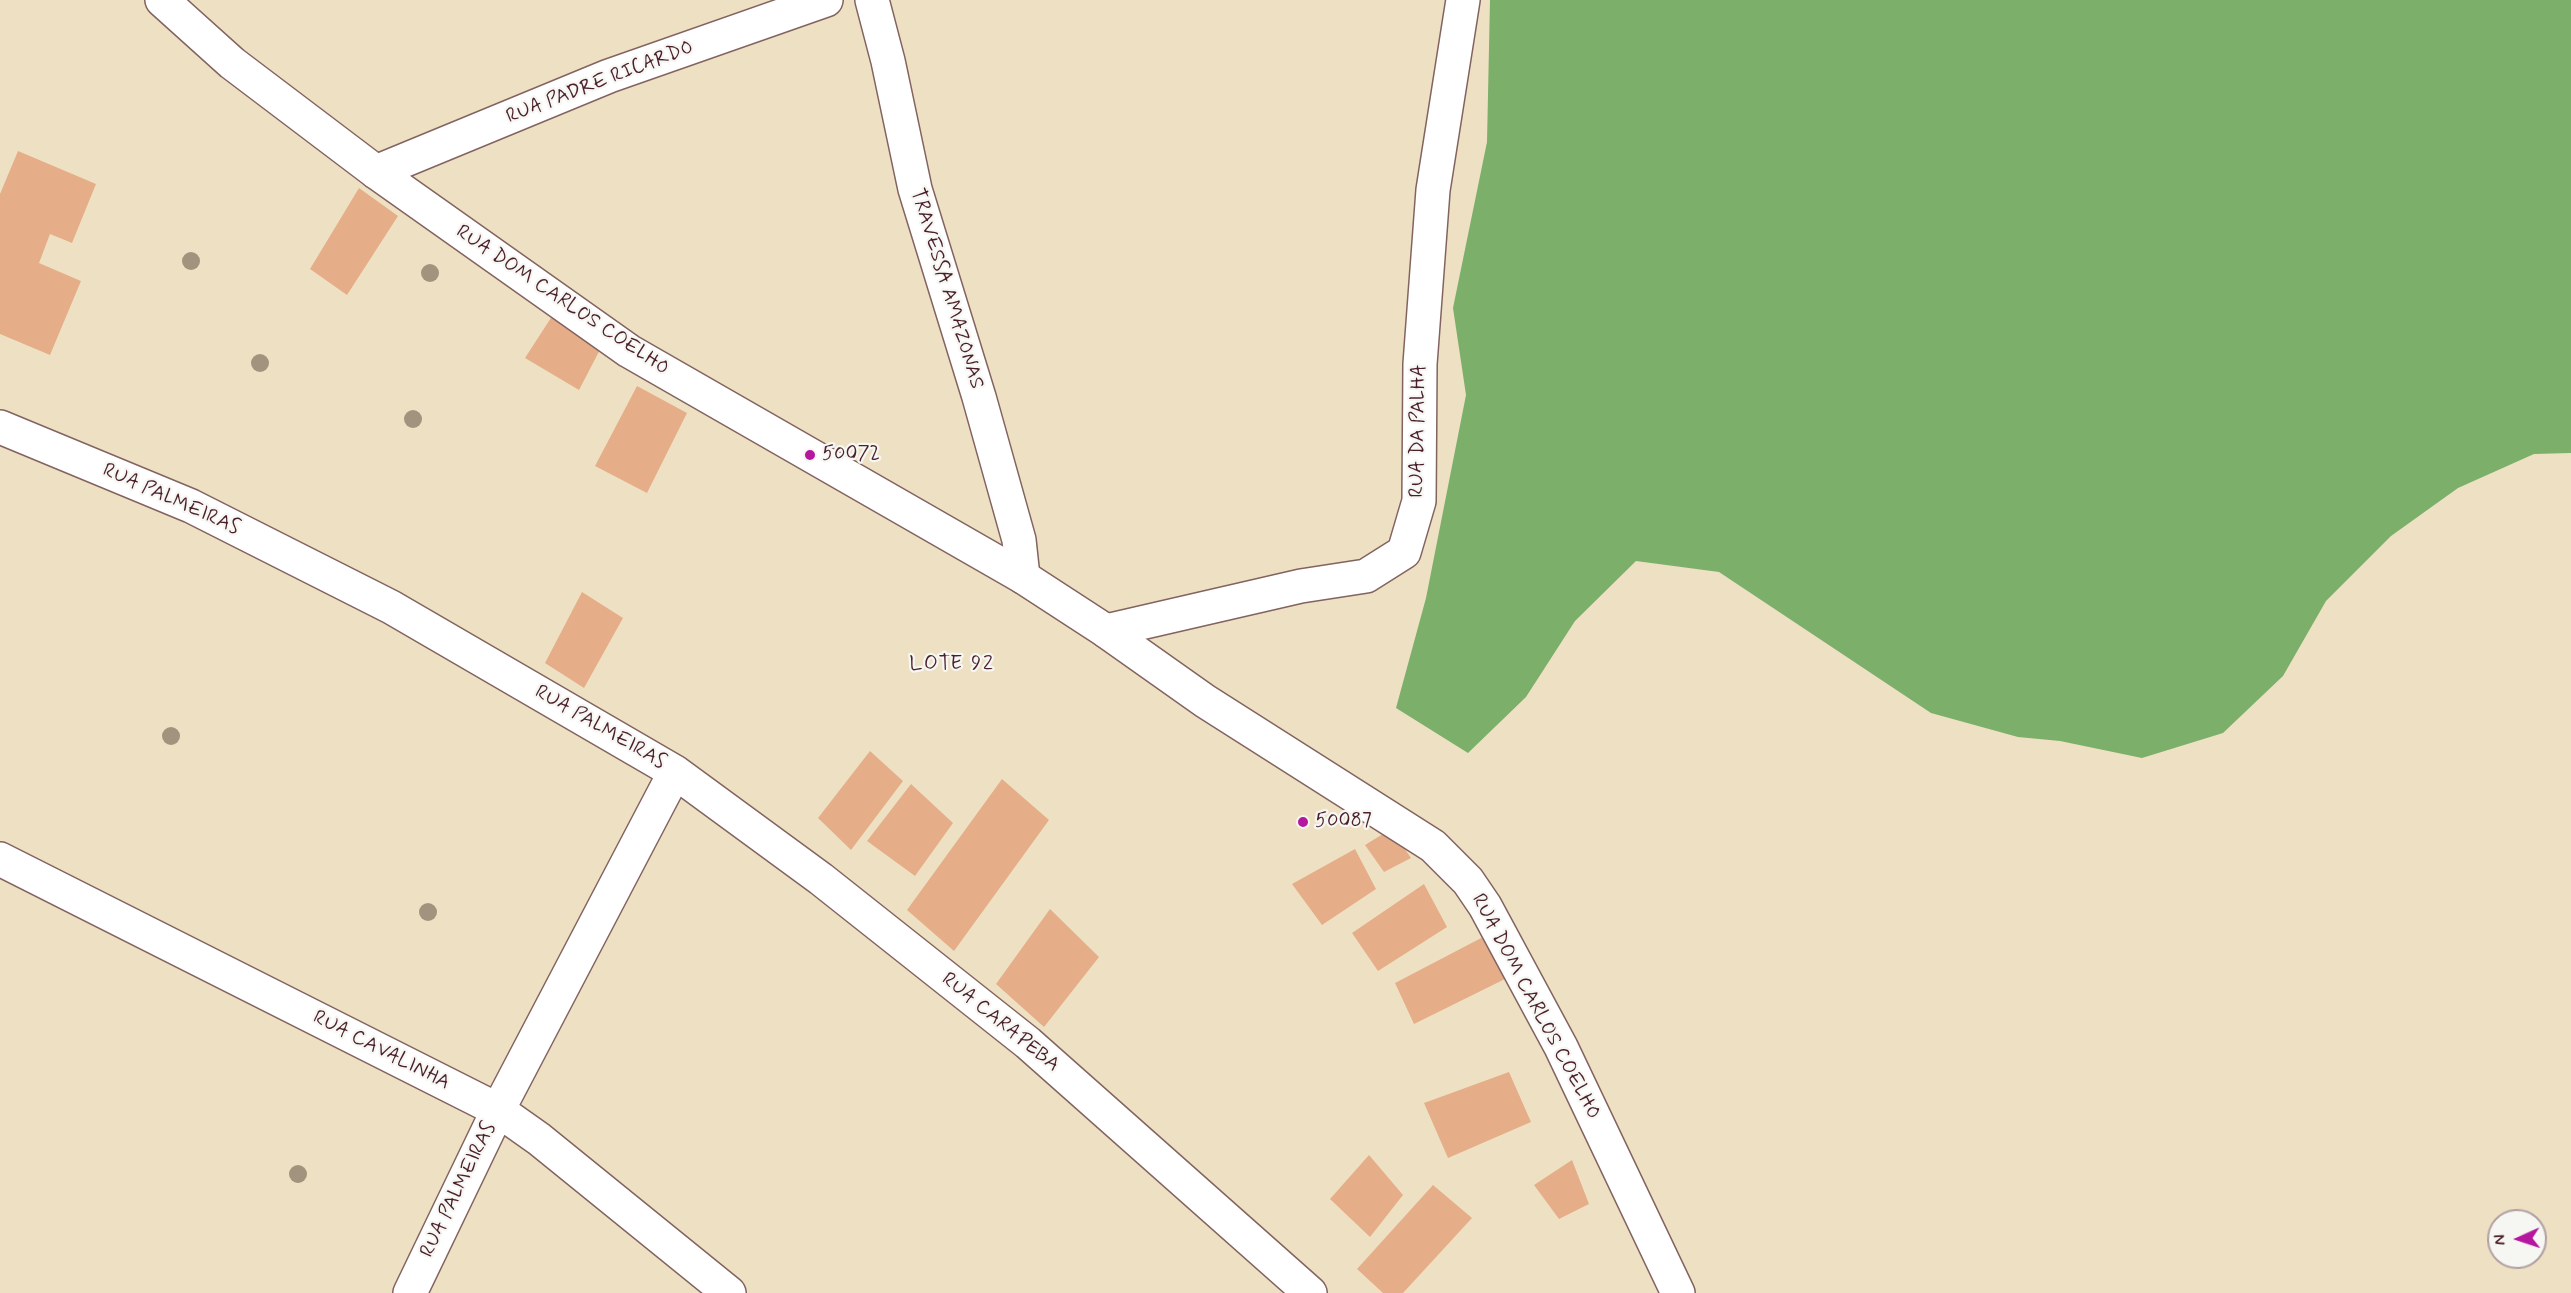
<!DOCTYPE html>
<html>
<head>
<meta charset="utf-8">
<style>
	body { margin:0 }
	#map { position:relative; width:2571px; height:1293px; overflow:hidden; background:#eee1c3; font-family:Mynerve,sans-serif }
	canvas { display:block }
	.north { position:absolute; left:2487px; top:1209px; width:60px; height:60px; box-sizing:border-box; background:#f6f6f2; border:2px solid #b1a0a2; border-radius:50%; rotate:267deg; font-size:16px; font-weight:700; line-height:24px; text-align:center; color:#4a1f2b }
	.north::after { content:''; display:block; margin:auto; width:21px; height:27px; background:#b5179e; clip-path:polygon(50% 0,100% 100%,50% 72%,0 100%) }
</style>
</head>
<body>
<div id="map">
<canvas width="2571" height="1293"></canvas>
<div class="north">N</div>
</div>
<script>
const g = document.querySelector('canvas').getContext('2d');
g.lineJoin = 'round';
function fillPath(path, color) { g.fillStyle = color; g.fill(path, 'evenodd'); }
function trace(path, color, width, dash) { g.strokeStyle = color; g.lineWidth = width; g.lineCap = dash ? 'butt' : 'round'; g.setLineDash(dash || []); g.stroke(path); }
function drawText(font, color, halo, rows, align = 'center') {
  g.font = font + ' Mynerve,sans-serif'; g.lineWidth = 4.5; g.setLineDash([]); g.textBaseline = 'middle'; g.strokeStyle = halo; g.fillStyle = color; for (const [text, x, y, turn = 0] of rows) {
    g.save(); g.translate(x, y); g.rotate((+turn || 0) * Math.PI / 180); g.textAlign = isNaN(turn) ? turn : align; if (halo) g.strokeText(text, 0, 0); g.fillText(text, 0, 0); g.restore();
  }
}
fillPath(new Path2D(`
	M1490 0H2571V453L2534 454 2458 488 2391 536 2326 601 2283 676 2223 733 2142 758 2060 741 2018 737 1931 713 1719 572 1636 561 1575 621 1526 697 1468 753 1396 708 1426 598 1466 395 1453 308 1487 142Z`), '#7caf6a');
fillPath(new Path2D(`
	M18 151 96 184 72 243 50 234 39 263 81 281 50 355 0 334V194Z
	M359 188 398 216 347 295 310 269Z
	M556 310 604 342 579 390 525 358Z
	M637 386 687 413 647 493 595 466Z
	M582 592 623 618 584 688 545 663Z
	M870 751 903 781 851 850 818 818Z
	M1002 779 1049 820 954 951 907 910Z
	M911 784 953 823 915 876 867 841Z
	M1391 829 1411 858 1384 872 1365 845Z
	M1355 849 1376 889 1322 925 1292 884Z
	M1424 884 1447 927 1378 971 1352 933Z
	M1050 909 1099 957 1044 1027 996 984Z
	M1485 936 1507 978 1414 1024 1395 983Z
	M1509 1072 1531 1122 1448 1158 1424 1103Z
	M1369 1155 1403 1195 1370 1237 1330 1199Z
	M1572 1160 1589 1204 1559 1219 1534 1185Z
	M1433 1185 1472 1218 1403 1293H1383L1357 1269Z`), '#e5ae88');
const street = new Path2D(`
	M872 0 888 61 915 189 979 397 1019 540 1023 577
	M376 172 609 76 826 0
	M0 427 191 506 391 607 675 772 498 1110 410 1293
	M1106 631 1301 586 1366 576 1404 552 1419 501 1420 364 1433 190 1463 0
	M675 772 821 879 1028 1043 1310 1293
	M0 859 498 1110 539 1139 729 1293`);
const secondary = new Path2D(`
	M162 0 232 63 376 172 629 351 1023 577 1106 631 1205 701 1433 846 1468 881 1485 906 1561 1047 1678 1293`);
trace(street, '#836360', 36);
trace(secondary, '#836360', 36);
trace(street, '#fff', 33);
trace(secondary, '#fff', 33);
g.fillStyle = '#a1937d';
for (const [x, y] of [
	[191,261],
	[430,273],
	[260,363],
	[413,419],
	[171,736],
	[428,912],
	[298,1174]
]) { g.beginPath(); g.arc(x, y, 9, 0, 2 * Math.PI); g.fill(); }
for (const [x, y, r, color] of [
	[810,455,6,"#b5179e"],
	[1303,822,6,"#b5179e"]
]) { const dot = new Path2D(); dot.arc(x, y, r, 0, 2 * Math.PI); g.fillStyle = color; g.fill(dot); trace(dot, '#f6f6f2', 2); }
drawText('20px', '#4a1f2b', '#f6f6f2', [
	["RUA PADRE RICARDO",600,83,-21],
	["TRAVESSA AMAZONAS",946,289,73],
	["RUA DOM CARLOS COELHO",562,301,34],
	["RUA DA PALHA",1419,431,-89],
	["RUA PALMEIRAS",171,500,24],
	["RUA PALMEIRAS",600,728,30],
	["RUA DOM CARLOS COELHO",1535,1007,62],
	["RUA CARAPEBA",1000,1023,39],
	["RUA CAVALINHA",381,1051,27],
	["RUA PALMEIRAS",459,1190,-64]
]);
drawText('20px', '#4a1f2b', '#f6f6f2', [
	["50072",822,455],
	["50087",1315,822]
], 'left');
g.letterSpacing = '1.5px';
drawText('21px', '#4a1f2b', '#f6f6f2', [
	["LOTE 92",952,665]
]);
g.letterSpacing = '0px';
</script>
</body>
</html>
